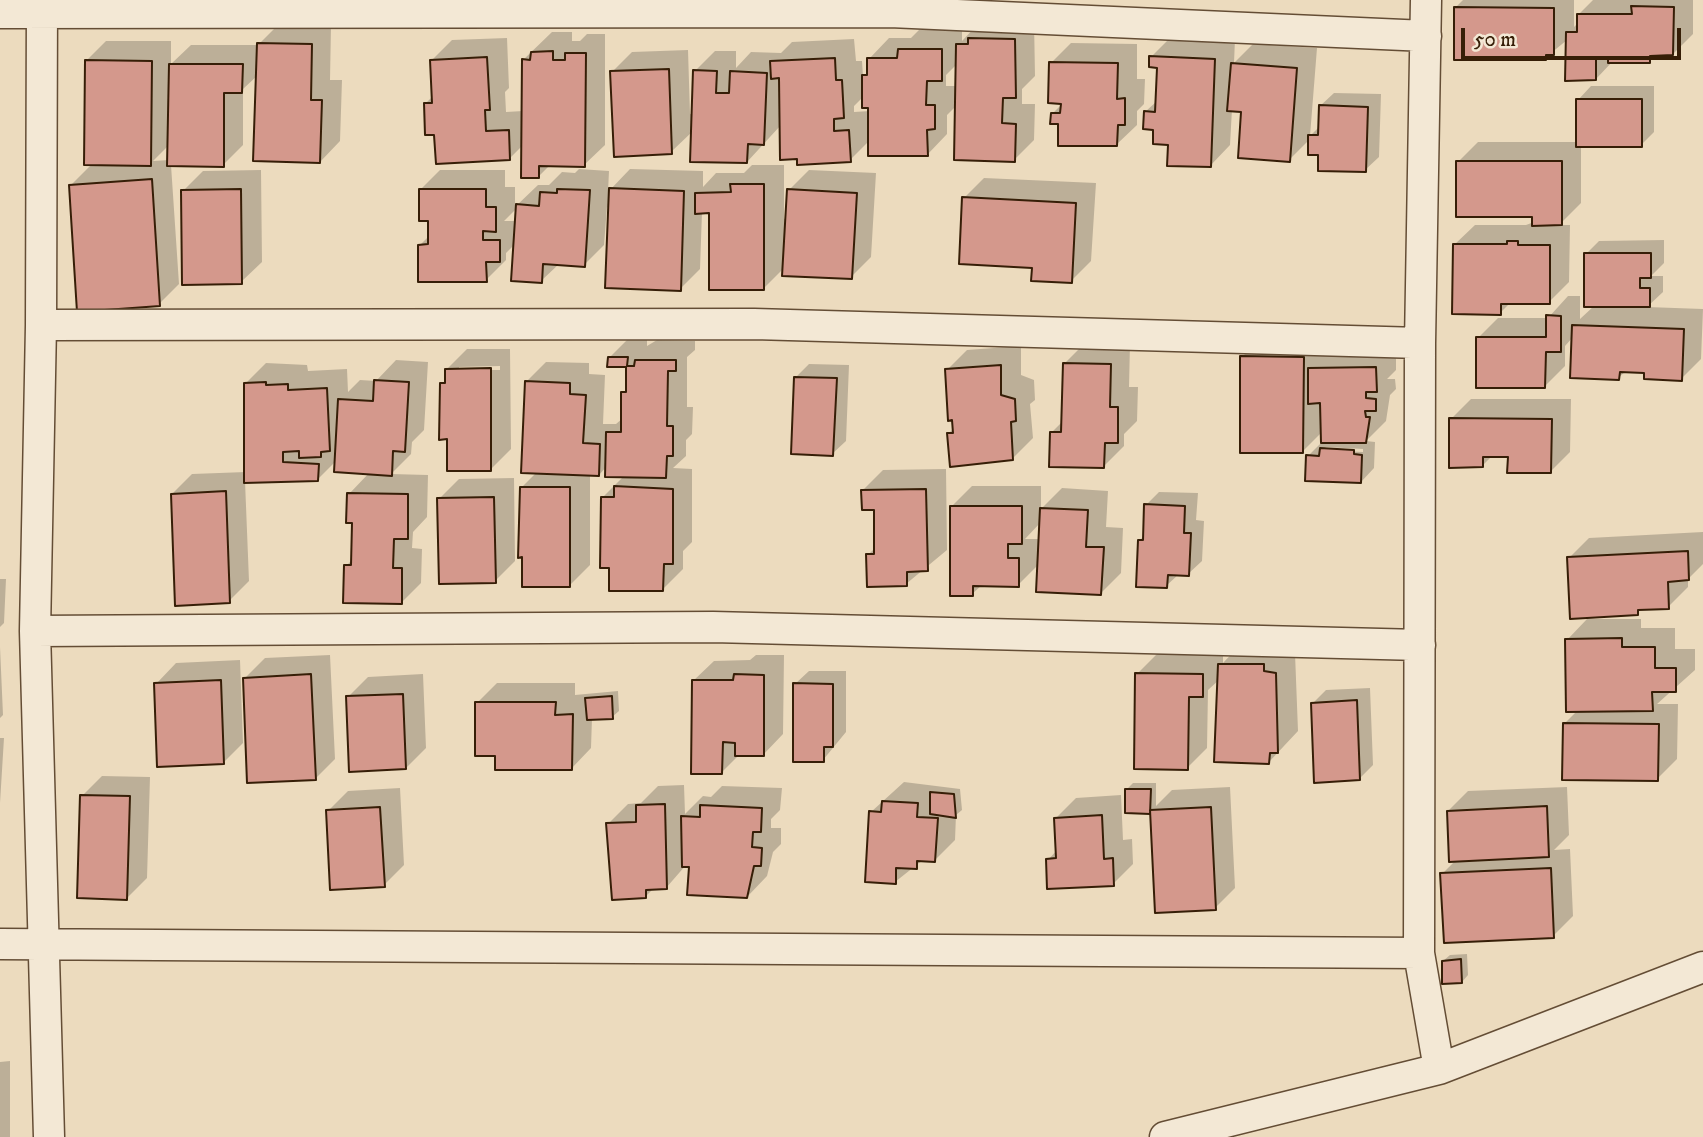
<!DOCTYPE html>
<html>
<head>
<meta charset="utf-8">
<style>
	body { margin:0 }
	#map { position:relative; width:1703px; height:1137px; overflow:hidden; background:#ecdbbe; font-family:"IM FELL DW Pica",serif }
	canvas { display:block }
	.scale { position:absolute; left:1461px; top:28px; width:220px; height:32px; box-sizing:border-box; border:4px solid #361e07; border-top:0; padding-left:9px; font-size:21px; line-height:24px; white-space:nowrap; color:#361e07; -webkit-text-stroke:5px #f3e8d5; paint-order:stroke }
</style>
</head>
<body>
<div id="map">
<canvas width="1703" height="1137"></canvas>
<div class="scale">50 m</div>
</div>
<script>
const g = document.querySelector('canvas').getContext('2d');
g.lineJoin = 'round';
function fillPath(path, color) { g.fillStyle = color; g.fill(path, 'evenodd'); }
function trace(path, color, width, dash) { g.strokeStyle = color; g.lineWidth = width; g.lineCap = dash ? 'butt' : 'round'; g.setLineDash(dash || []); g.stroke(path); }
fillPath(new Path2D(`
	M1463 0H1574V27L1579 22V14L1593 0H1693V34L1673 54H1657L1650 61H1613L1596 79 1567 40 1545 58 1455 8Z
	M1034 20 1035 76 1022 89V104H1035L1034 140 1014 160 957 105 947 115V134L927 155 870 140 850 160 798 157 781 125 747 162 693 131 671 152 612 72 632 52 688 50 690 114H693L695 71 715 51H736V68L751 52 781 53 792 42 854 39 856 61H862L863 77 869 71V59L889 38H911L919 30H962V41L978 24ZM958 63 957 86H946V75ZM864 96 870 111 854 112V106Z
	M279 24 331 25 330 80H342L340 141 320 162 258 75 243 89V145L223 165H171L179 284 159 304 71 185 93 163 86 61 106 41H171V64L191 45H258ZM169 145V160L153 161Z
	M552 32H572V41H580L587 34H605V145L584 165H550L538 177 523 145 509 159 436 133 425 104 433 96 432 60 452 40 507 38 509 88 505 92 506 112 523 111V60Z
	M1171 37 1235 39 1234 63 1253 44 1317 48 1310 136 1320 126V106L1334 93 1381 94 1379 157 1365 170 1320 153 1310 139 1289 160 1243 110 1232 109 1230 145 1210 166 1170 144 1145 112 1157 101 1159 66 1151 57Z
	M1071 43 1137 44V79H1145L1144 104 1137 111V125L1116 145 1060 122 1052 114 1064 102 1051 63Z
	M1591 86H1654V132L1641 145 1581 146V203L1559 225H1570L1569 282 1549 302H1511L1500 313 1454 245 1475 225H1526L1534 222V215L1458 162 1478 142H1577L1578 100Z
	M752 165H784V219H787L789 190 809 170 876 173 871 257 851 277 784 268 764 288 710 212H702L700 269 680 289 607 207 604 245 584 265 559 264 541 281 515 244 506 253V260L486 280 420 245 429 236V219L420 190 440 170H505V187H515V207L538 185H549L562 172 575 173 579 169 609 171 608 192 630 169 703 171V187L716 173H744ZM518 207 517 221H504Z
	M261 170 262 262 241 282 183 191 203 171Z
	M984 178 1096 183 1091 261 1071 281 964 198Z
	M1664 240V263L1651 276H1663V292L1647 307 1703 309 1701 359 1681 379 1626 371 1618 378 1573 337 1565 346V366L1545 386 1478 338 1498 318H1548L1568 296H1580V319L1594 306 1586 254 1599 241Z
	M1262 337 1323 338V356L1330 349 1396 348V370L1387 379H1395L1396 389 1390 395 1386 421 1366 441 1375 442 1374 468 1361 482 1308 456 1321 443 1323 431 1302 452 1242 357ZM1326 447 1363 449V452L1323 450Z
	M629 338H647V346L657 340 695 341V350L687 357V407H693L692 434 686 440V456L673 468 692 469V542L683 551V569L663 589 611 567 602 498 625 475 607 466 599 475 590 474V565L569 586 521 488 537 472 526 382 546 362 589 363V374L605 375 603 424H616L623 418 628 365H609V358Z
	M1085 343 1130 344 1129 387H1138L1137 421 1124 434V446L1104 466 1051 433 1063 421 1065 363Z
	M1021 346V375L1034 380 1035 400 1030 404 1033 438 1013 458 949 433 954 428 947 370 967 350Z
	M467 349H510L511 449 491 469 448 437 442 384 447 379V369ZM500 366V370H459V367Z
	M396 360 428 362 424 430 412 442 411 454 391 474 428 475 427 517 413 532 412 548 422 549 421 583 401 603 346 566 353 559 354 522 349 494 370 472 337 460 318 479 245 481 249 581 229 601 172 494 192 474 246 472V383L266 363 307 365 308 371 347 369 348 392 360 380 376 381Z
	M809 364 849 365 846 441 832 454 796 377Z
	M1471 399H1571L1570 452 1550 472 1509 456H1492L1482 466 1451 419Z
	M946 469 947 550 906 584 868 555 876 547 875 508 863 490 883 470Z
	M514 478 515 561 495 581 439 499 459 479Z
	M972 486H1041V509L1062 488 1108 491 1106 527 1123 528 1121 573 1101 593 1039 564 1018 585H982L972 594 952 506ZM1041 522 1040 539H1025Z
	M1159 492 1198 493 1196 520 1204 521 1202 561 1188 574H1179L1166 586 1140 540 1145 535 1146 505Z
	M1703 532V564L1688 579V587L1668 607 1642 609 1637 613 1569 558 1589 538Z
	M0 579H6L4 623 0 627Z
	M1587 619H1641V628H1675V649H1695V670L1657 704H1678L1677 759 1657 779 1565 723 1578 710 1567 640Z
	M1240 645 1295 653 1298 731 1269 762 1220 679 1208 690 1207 748 1187 768 1137 674 1157 654H1223V663Z
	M0 647 3 715 0 718Z
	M330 655 335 759 315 779 245 678 265 658Z
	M756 655H784L783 734 763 755H739L722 772 693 681 714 661 750 660Z
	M240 660 243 743 223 763 156 684 176 663Z
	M809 671H846V732L823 760 795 684Z
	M423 674 426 748 406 768 348 697 368 677Z
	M497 683H575V695L618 691 619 711 612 717 592 718 591 748 571 769 497 754 477 703Z
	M1370 688 1373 765 1359 779 1313 703 1326 690Z
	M0 738H4L0 803Z
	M102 776 150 777 147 878 127 898 82 796Z
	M904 782 960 789 962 810 956 815 955 840 935 860 924 859 895 882 871 812Z
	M1133 783H1156V806L1172 790 1230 787 1235 888 1215 908 1152 812 1127 811V789Z
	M684 785 685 814 703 796 711 797 722 786 782 788 780 810 771 819V828H781V844L773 852 767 876 747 897 686 865 666 888H654L645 897 608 824 628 804 641 803 658 786Z
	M1567 787 1569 835 1554 850 1570 849 1573 916 1553 936 1442 874 1456 860 1448 811 1468 791Z
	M400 788 404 865 384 885 328 811 348 791Z
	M1121 795 1123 840 1132 839 1133 864 1113 884 1048 860 1057 850 1056 818 1076 798Z
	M1467 954 1468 975 1462 982 1443 961 1450 955Z
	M10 1061V1137H0V1062Z`), '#0003');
const building = new Path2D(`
	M1631 6 1674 7 1673 55 1650 56V63H1608V57H1596V80L1565 81 1566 32H1577V14H1632Z
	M1454 7 1554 8V55H1546V60H1454Z
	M968 38 1015 39 1016 98H1003L1002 123 1016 124 1015 162 954 160 956 44H968Z
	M257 43 312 44 311 100H322L320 163 253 161Z
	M898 49H942V81H927L926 105H935V129L927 130 928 156H868V108H862V75H867V58H897Z
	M553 51V60H565V53H586L585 167 539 166V178H521L522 59 530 60 531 52Z
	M1149 56 1215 59 1211 167 1167 166 1168 145 1153 144V130L1143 129 1144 111 1155 112 1157 68 1149 67Z
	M487 57 490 110H485L486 131 509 130 510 160 436 164 434 135H425L424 103H432L430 60Z
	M835 58 836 80H842L844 118 834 119V131L849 130 851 162 797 165V159L780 160 779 78 771 79 770 61Z
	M85 60 152 61 151 166 84 165Z
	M1049 62 1118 63 1117 99 1125 98V125H1118L1117 146H1058V124H1050L1051 113H1060L1061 104 1048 103Z
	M1231 63 1297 68 1290 162 1238 158 1241 112 1227 111Z
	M169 64H243L242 93H224V167L167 166Z
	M669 69 672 154 614 157 610 71Z
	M693 70 717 71 716 93H729L730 71 767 73 764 145 748 144 747 163 690 162Z
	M1576 99H1642V147H1576Z
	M1319 105 1368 107 1366 172 1318 171V155H1308V135H1318Z
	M1456 161H1562V225L1532 226V217H1456Z
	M152 179 160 306 77 312 69 185Z
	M730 184H764V290H709V213L695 214V193L731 192Z
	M609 188 684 191 681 291 605 288Z
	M241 189 242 284 182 285 181 190Z
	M419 189H486V207H496V232L483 231V240H500V262H486L487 282H418V245L428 244V221H419Z
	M557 189 590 190 585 267 543 264 542 283 511 281 516 204 539 206 540 192 557 193Z
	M787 189 857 193 852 279 782 276Z
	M962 197 1076 203 1072 283 1031 281 1032 268 959 264Z
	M1507 241H1518V245H1550V304H1501V315L1452 314 1453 244H1507Z
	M1584 253H1651V278H1640V288H1650V307H1584Z
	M1546 315 1561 316V352H1546L1545 388H1476V337H1546Z
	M1572 325 1684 329 1682 381 1644 379V373L1620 372 1619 380 1570 378Z
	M1240 356 1304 357 1303 453H1240Z
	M608 357H628L627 366H634L635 360H676V371H668L667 426H673V456H667L666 478 605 477 606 432H621V392H626V367H607Z
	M1063 363 1111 364 1110 407H1118V443H1105L1104 468 1049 467 1050 432H1061Z
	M1001 365V395L1015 399 1016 421 1011 422 1013 460 950 467 947 433H953L952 420 948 421 945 369Z
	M1376 367 1377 392H1366V398L1376 399V411H1365L1366 417H1370L1366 443H1321L1320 403 1308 404V368Z
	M491 368V471H447V439L439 440 440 383H445V369Z
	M794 377 837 378 833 456 791 454Z
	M374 380 409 382 405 452 393 451 392 476 334 472 338 399 373 401Z
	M525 381 570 383V394L586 395 583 443 600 444 599 476 521 473Z
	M266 382V385L288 384V390L327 388 330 451 321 452V457L299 458V451L283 452V462L319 464 318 481 244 483V383Z
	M1449 418 1552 419 1551 473H1507L1508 457H1483V467L1449 468Z
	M1320 448 1354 450V454L1362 455 1361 483 1305 481 1306 455 1319 456Z
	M614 486 673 489V564H664L663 591H609V568H600L601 497H614Z
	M520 487H570V587H522V557L518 558Z
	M926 489 928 571 907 572V586L867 587 866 554H874V510H862L861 490Z
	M226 491 230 603 175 606 171 494Z
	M347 493 408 494V539H394L393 568H402V604L343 603 344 565H351L352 523H346Z
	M494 497 496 583 439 584 437 498Z
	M1144 504 1185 506 1184 533H1191L1189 576 1168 575 1167 588 1136 587 1138 540H1143Z
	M950 506H1022V544H1008V558H1019V587L973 586V596H950Z
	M1040 508 1088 510 1086 547H1104L1101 595 1036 592Z
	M1688 551 1689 580 1668 582 1669 609 1638 610V615L1570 619 1567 557Z
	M1622 638V647H1655V668H1676V692H1652L1653 711 1566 712 1565 639Z
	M1218 664H1264V671L1276 673 1278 753H1270L1269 764 1214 762Z
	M1135 673 1203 674V697H1189L1188 770 1134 769Z
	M311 674 316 780 247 783 243 678Z
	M734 674 764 675V756H735V743L723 742 722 774H691L692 680H733Z
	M221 680 224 764 157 767 154 683Z
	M793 683 833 684V747H824V762H793Z
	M403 694 406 769 349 772 346 696Z
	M612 696 613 719 587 720 585 698Z
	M1357 700 1360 780 1314 783 1311 703Z
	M475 702H556L555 715 573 714 572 770H495V756H475Z
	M1563 723 1659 724 1658 781 1562 780Z
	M1125 789H1151L1150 814 1125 813Z
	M930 792 954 794 956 818 930 814Z
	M80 795 130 796 127 900 77 898Z
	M882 801 918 803 917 817 938 818 935 862 917 861V869L896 868V884L865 882 869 811 881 812Z
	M665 804 667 889 646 890V898L612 900 606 823 636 822V805Z
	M700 805 762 808 761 832H753L752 847 762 848 761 866H754L747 898 687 895 689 867H682L681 816 700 817Z
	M1547 806 1549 857 1449 862 1447 811Z
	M380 807 385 887 330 890 326 810Z
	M1211 807 1216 910 1155 913 1150 810Z
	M1102 815 1104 859 1113 858 1114 886 1047 889 1046 859 1056 858 1054 818Z
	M1551 868 1554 938 1444 943 1440 873Z
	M1461 959 1462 983 1442 984V961Z`);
fillPath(building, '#d4988c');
trace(building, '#361e07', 2);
const minor = new Path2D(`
	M42 0 41 325 35 631 49 1137
	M1426 0 1420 343 1419 953 1439 1069
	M0 13 890 12 1426 36
	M41 325 754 324 1420 343
	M35 631 713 627 1420 645
	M0 944 1419 953
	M1165 1137 1439 1069 1703 967`);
trace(minor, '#644d35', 33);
trace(minor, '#f3e8d5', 30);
</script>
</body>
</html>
